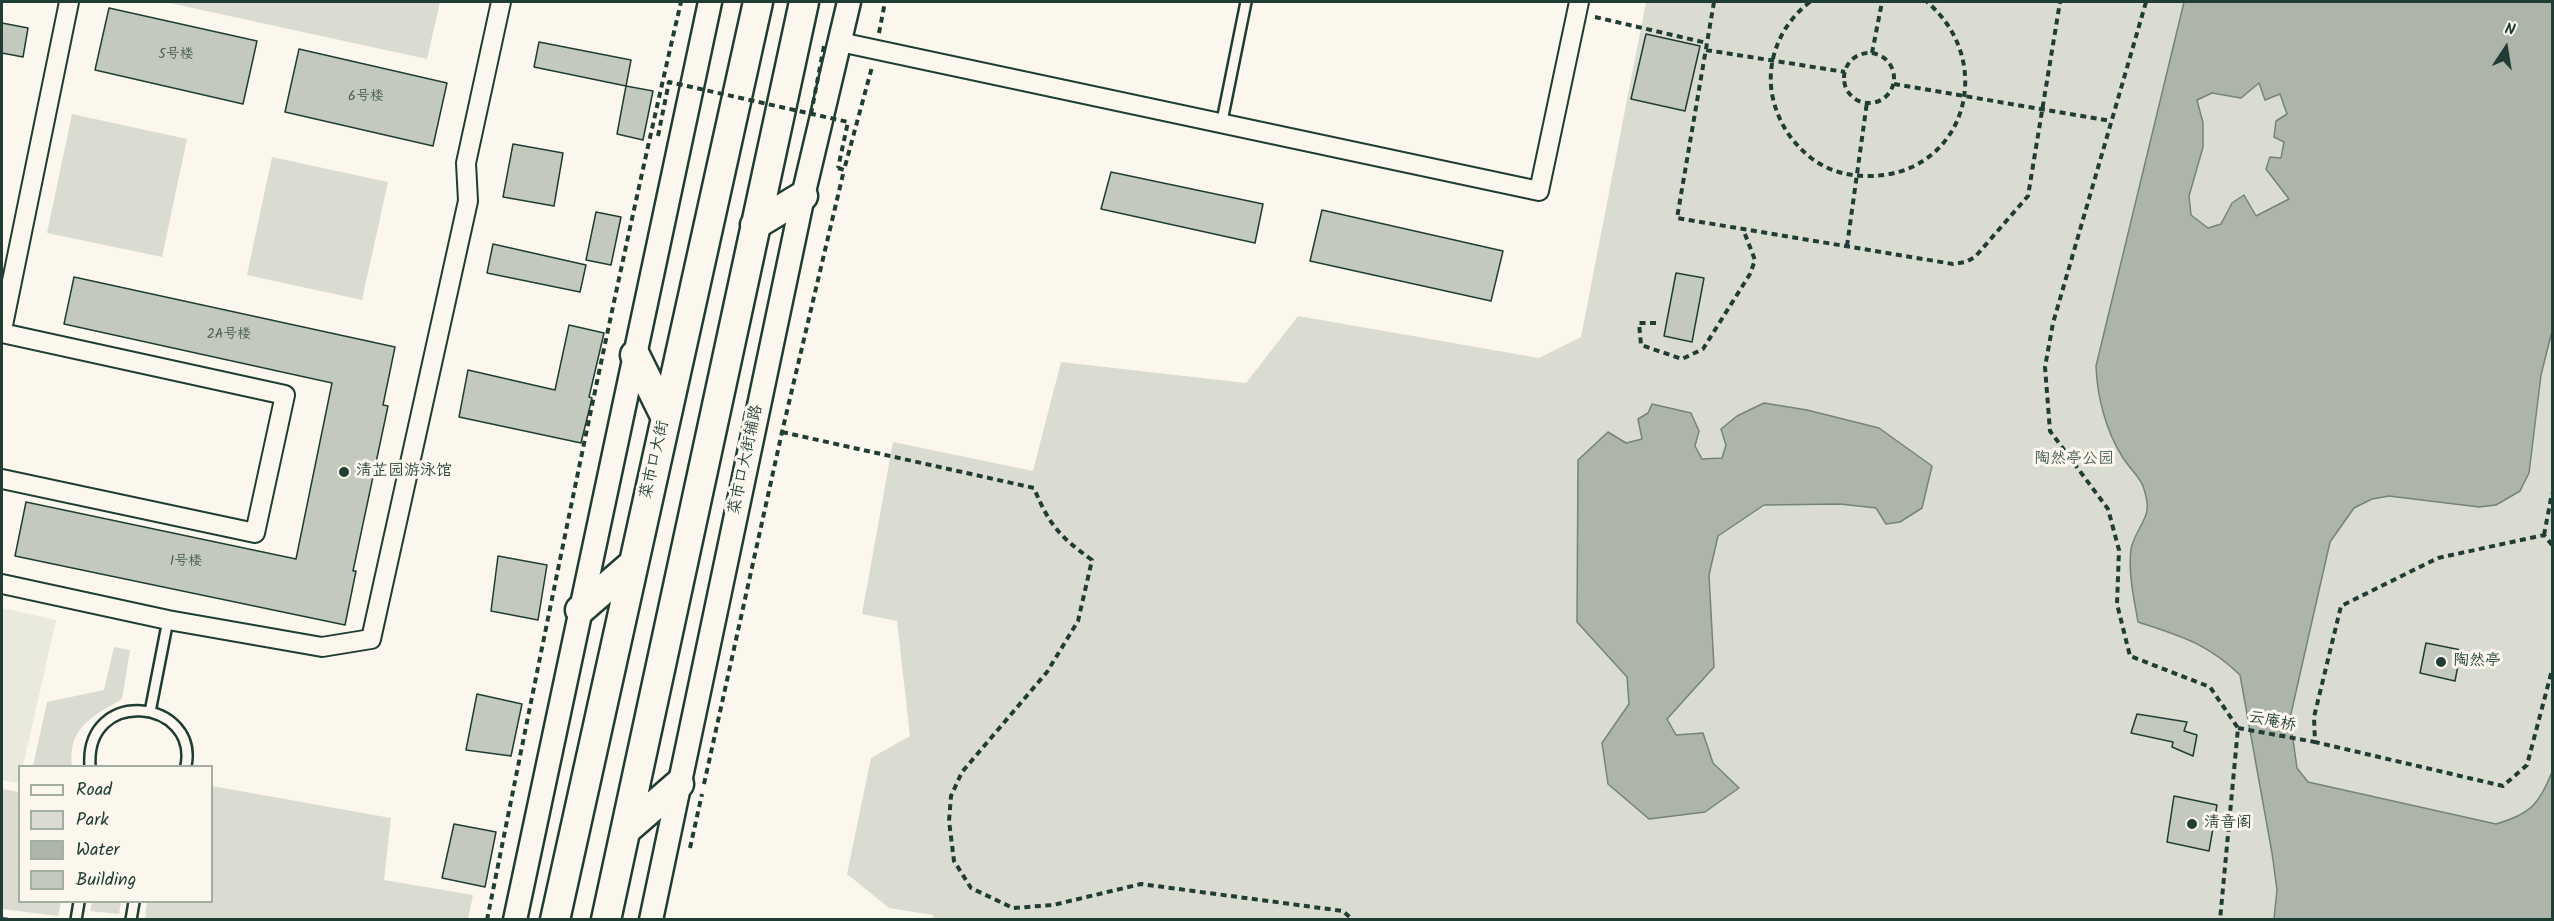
<!DOCTYPE html>
<html>
<head>
<meta charset="utf-8">
<style>
	body { margin:0 }
	#map { position:relative; width:2554px; height:921px; overflow:hidden; background:#fbf7ec; font-family:Kalam,sans-serif }
	canvas { display:block }
	.frame { position:absolute; inset:0; border:3px solid #1f3d34; pointer-events:none }
	.legend { position:absolute; left:18px; top:765px; width:195px; height:138px; box-sizing:border-box; background:#fbf7ec; border:2px solid #a3ada2; margin:0; padding:8px 10px; list-style:none; font-size:18px; color:#1f3d34 }
	.legend li { display:flex; align-items:center; gap:12px; height:30px }
	.legend b { width:30px; border:2px solid #a3ada2 }
	.north { position:absolute; left:2476px; top:18px; width:60px; height:60px; -webkit-text-stroke:4px #fbf7ec; paint-order:stroke; rotate:12deg; font-size:16px; font-weight:700; line-height:24px; text-align:center; color:#1f3d34 }
	.north::after { content:''; display:block; margin:auto; width:21px; height:27px; background:#1f3d34; clip-path:polygon(50% 0,100% 100%,50% 72%,0 100%) }
</style>
</head>
<body>
<div id="map">
<canvas width="2554" height="921"></canvas>
<div class="frame"></div>
<ul class="legend">
<li><b style="height:8px;background:#fbf7ec"></b>Road</li>
<li><b style="height:16px;background:#dbdcd1"></b>Park</li>
<li><b style="height:16px;background:#adb4aa"></b>Water</li>
<li><b style="height:16px;background:#c4c9be"></b>Building</li>
</ul>
<div class="north">N</div>
</div>
<script>
const g = document.querySelector('canvas').getContext('2d');
g.lineJoin = 'round';
function fillPath(path, color) { g.fillStyle = color; g.fill(path, 'evenodd'); }
function trace(path, color, width, dash) { g.strokeStyle = color; g.lineWidth = width; g.lineCap = dash ? 'butt' : 'round'; g.setLineDash(dash || []); g.stroke(path); }
function drawText(font, color, halo, rows, align = 'center') {
  g.font = font + ' Kalam,"LXGW WenKai TC",sans-serif'; g.lineWidth = 6; g.setLineDash([]); g.textBaseline = 'middle'; g.strokeStyle = halo; g.fillStyle = color; for (const [text, x, y, turn = 0] of rows) {
    g.save(); g.translate(x, y); g.rotate((+turn || 0) * Math.PI / 180); g.textAlign = isNaN(turn) ? turn : align; if (halo) g.strokeText(text, 0, 0); g.fillText(text, 0, 0); g.restore();
  }
}
fillPath(new Path2D(`
	M2 608 56 620 23 766H20L19 783 2 780Z`), '#eae9de');
fillPath(new Path2D(`
	M165 2H440L427 59Z
	M1646 2H2552V919L933 920V915L889 908 847 874 871 758 910 736 897 621 862 614 893 442 1033 471 1061 362 1246 383 1298 316 1539 358 1581 337Z
	M72 114 187 139 162 257 47 233Z
	M272 157 388 182 362 300 247 275Z
	M114 647 130 650 122 699C93 716 67 728 72 766H33L47 702 104 690Z
	M212 786 391 818 384 880 473 895 468 919H145L147 902H212Z
	M2 789 19 792 20 902H61L58 916 2 909Z
	M92 902H121L119 914 90 911Z`), '#dbdcd1');
const water = new Path2D(`
	M2184 2H2552V331L2541 375 2529 473 2520 491 2496 505 2479 507 2389 496 2372 499 2354 508 2330 542 2290 718 2297 768 2308 782 2496 824C2530 814 2539 805 2552 772V919H2274L2277 890 2272 853 2240 675C2207 643 2180 636 2138 622 2134 598 2128 574 2131 549 2134 532 2150 518 2147 502 2143 477 2136 477 2123 458 2106 431 2097 397 2096 366ZM2259 83 2265 100 2280 94 2287 114 2276 121 2274 137 2284 142 2281 158 2270 157 2266 169 2289 199 2256 216 2244 195 2232 203 2221 224 2208 228 2191 215 2189 196 2203 147V123L2197 100 2212 93 2241 98Z
	M1764 403 1807 410 1879 428 1932 466 1922 508 1900 522 1886 524 1876 508 1840 504 1764 505 1718 536 1709 575 1714 667 1667 719 1676 735 1703 733 1713 763 1739 788 1705 812 1649 819 1608 784 1602 743 1629 704 1627 677 1577 622 1578 460 1608 432 1626 443 1642 439 1638 419 1648 413 1652 404 1691 413 1699 431 1695 446 1702 459 1722 458 1726 445 1721 429 1737 416Z`);
fillPath(water, '#adb4aa');
trace(water, '#74847b', 1.5);
const building = new Path2D(`
	M109 8 257 41 243 104 95 70Z
	M2 23 28 28 23 57 2 53Z
	M1646 34 1700 46 1685 111 1631 99Z
	M539 42 631 60 626 86 534 67Z
	M299 49 447 83 433 146 285 112Z
	M626 86 653 91 643 140 617 134Z
	M513 144 563 153 554 206 503 197Z
	M1111 172 1263 204 1255 243 1101 209Z
	M1322 210 1503 251 1491 301 1310 261Z
	M596 212 621 217 611 265 586 260Z
	M493 244 586 265 580 292 487 273Z
	M1676 273 1704 278 1692 342 1664 336Z
	M74 277 395 347 383 405 388 406 353 571H356L345 625 15 556 26 502 296 559 332 383 64 324Z
	M569 325 604 333 589 397 592 398 581 443 459 417 468 370 555 390Z
	M498 556 547 565 538 620 491 611Z
	M2426 643 2461 650 2455 681 2420 673Z
	M477 694 522 704 511 756 466 750Z
	M2137 714 2187 722 2184 731 2197 735 2193 756 2172 747 2173 742 2131 733Z
	M2174 796 2217 805 2209 851 2167 842Z
	M454 824 496 832 485 887 442 878Z`);
fillPath(building, '#c4c9be');
trace(building, '#1f3d34', 1.5);
const service = new Path2D(`
	M1222 121 1246 2
	M150 712 168 620
	M90 766C85 686 199 699 186 766
	M76 920 79 902
	M131 920 134 902`);
const minor = new Path2D(`
	M840 42 1539 191 1579 2
	M2 330 69 2
	M2 333 285 395 255 533 2 479
	M2 584 168 620 322 647 371 639 468 201 466 163 501 2`);
const tertiary = new Path2D(`
	M515 920 710 2
	M651 920 803 196 849 2`);
const primary = new Path2D(`
	M755 225 803 196
	M635 355 666 418
	M580 610 633 564
	M626 830 679 784
	M555 920 758 2
	M606 920 804 2`);
trace(service, '#1f3d34', 14);
trace(minor, '#1f3d34', 22);
trace(tertiary, '#1f3d34', 27);
trace(primary, '#1f3d34', 33);
trace(new Path2D(`
	M1714 2 1677 218 1953 264 1966 262 1975 257 2028 196 2060 2
	M1810 2C1782 23 1766 58 1772 94 1777 120 1790 141 1811 158 1827 170 1846 176 1866 176 1964 178 1999 63 1927 2
	M2146 2 2053 323 2045 367 2050 431 2108 509 2119 550 2117 604 2130 656 2210 687 2238 728 2220 920
	M1595 17 1707 43
	M879 33 885 2
	M1706 50 1845 72
	M1872 53 1882 2
	M1844 78a25 25 0 1 1 50 0a25 25 0 1 1-50 0Z
	M1894 84 2111 121
	M838 168 844 170 872 67
	M1847 246 1867 102
	M1656 323H1639L1641 345 1682 359 1703 349 1750 274 1755 260 1743 229
	M782 432 1034 488C1049 525 1060 537 1092 560L1078 621 1047 672 962 772 951 796 949 821 954 861 971 888 1013 908 1053 905 1141 884 1343 911 1353 920
	M2544 535 2552 493
	M2552 545 2544 535 2438 558 2341 606 2314 717 2315 742 2503 786 2527 765 2552 670
	M2238 728 2315 742
	M704 784 782 432 844 170
	M690 848 702 794
	M2 919 9 920
	M487 920C549 613 610 306 681 2`), '#1f3d34', 4, [6, 4.5]);
trace(service, '#fbf7ec', 9);
trace(minor, '#fbf7ec', 18);
trace(tertiary, '#fbf7ec', 22);
trace(primary, '#fbf7ec', 28);
trace(new Path2D(`
	M811 114 824 46
	M658 136 669 82 848 122 838 168`), '#1f3d34', 4, [6, 4.5]);
for (const [x, y, r, color] of [
	[344,472,6,"#1f3d34"],
	[2441,662,6,"#1f3d34"],
	[2192,824,6,"#1f3d34"]
]) { const dot = new Path2D(); dot.arc(x, y, r, 0, 2 * Math.PI); g.fillStyle = color; g.fill(dot); trace(dot, '#fbf7ec', 2); }
drawText('14px', '#486056', null, [
	["5号楼",176,56],
	["6号楼",366,98],
	["2A号楼",229,336],
	["1号楼",186,563]
]);
drawText('16px', '#1f3d34', '#fbf7ec', [
	["菜市口大街",656,460,-77],
	["菜市口大街辅路",747,460,-78],
	["云庵桥",2272,723,11]
]);
drawText('16px', '#455d53', '#fbf7ec', [
	["陶然亭公园",2074,460]
]);
drawText('16px', '#1f3d34', '#fbf7ec', [
	["清芷园游泳馆",356,472],
	["陶然亭",2453,662],
	["清音阁",2204,824]
], 'left');
</script>
</body>
</html>
